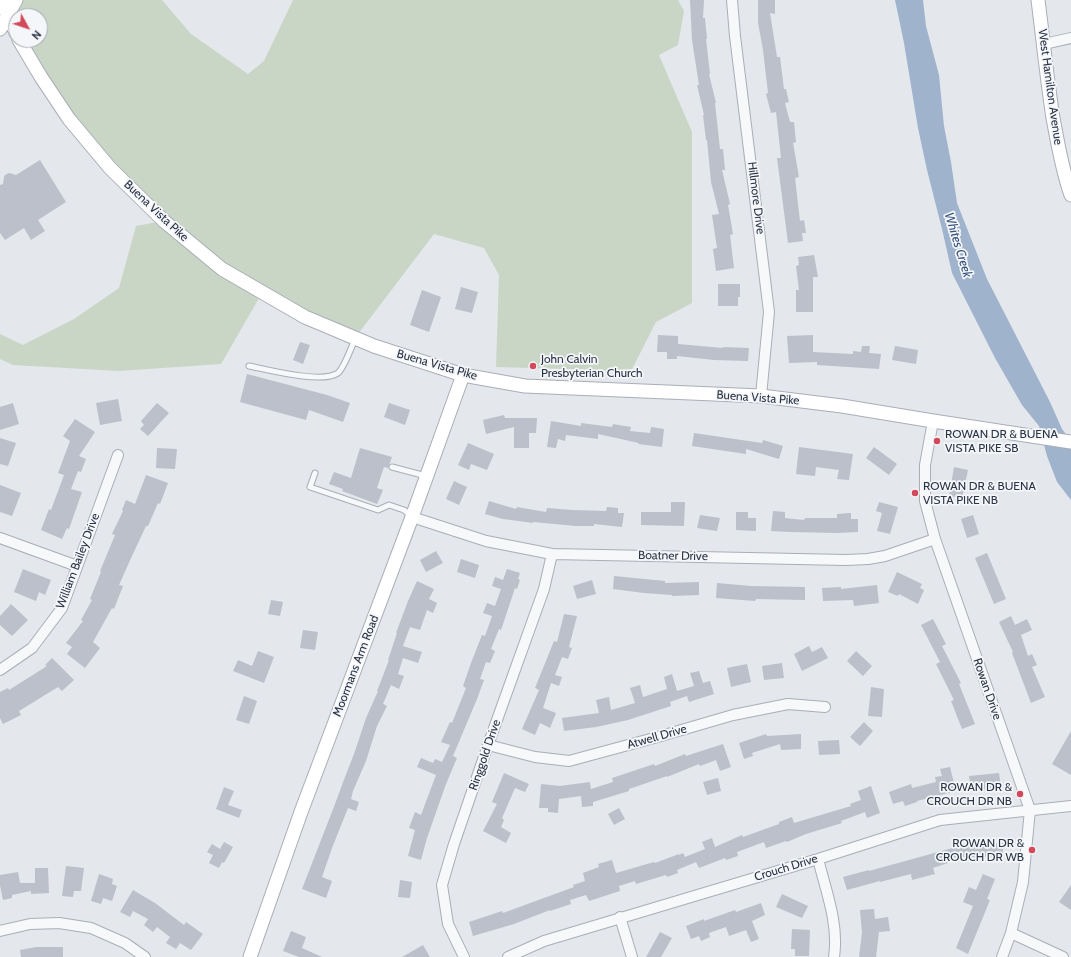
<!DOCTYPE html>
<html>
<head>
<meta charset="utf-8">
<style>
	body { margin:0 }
	#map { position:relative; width:1071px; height:957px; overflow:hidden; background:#e4e7ec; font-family:Cabin,sans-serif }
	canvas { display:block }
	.north { position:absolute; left:8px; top:8px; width:40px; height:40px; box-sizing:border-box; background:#f4f6f9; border:1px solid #a4a8b1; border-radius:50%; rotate:130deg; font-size:11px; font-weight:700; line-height:16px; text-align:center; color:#2b3445 }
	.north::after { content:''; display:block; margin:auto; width:14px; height:18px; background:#d1495b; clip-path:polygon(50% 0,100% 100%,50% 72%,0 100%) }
</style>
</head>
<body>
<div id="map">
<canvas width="1071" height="957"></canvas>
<div class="north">N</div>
</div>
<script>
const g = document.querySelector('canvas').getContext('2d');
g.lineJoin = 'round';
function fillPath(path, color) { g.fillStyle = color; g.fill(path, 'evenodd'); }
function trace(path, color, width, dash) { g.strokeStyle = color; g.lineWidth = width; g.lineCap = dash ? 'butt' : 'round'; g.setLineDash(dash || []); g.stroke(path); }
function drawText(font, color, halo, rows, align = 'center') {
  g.font = font + ' Cabin,sans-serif'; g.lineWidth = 3.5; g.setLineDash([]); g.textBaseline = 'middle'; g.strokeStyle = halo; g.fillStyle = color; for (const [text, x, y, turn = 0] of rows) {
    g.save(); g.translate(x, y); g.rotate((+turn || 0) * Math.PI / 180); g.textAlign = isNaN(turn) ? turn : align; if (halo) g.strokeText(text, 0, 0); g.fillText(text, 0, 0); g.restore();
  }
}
fillPath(new Path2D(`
	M16 0H162L191 34 248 74 264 61 293 0H678L684 11 678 45 659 55 692 132V303L656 322 631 371 496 367 499 275 484 248 434 234 355 338 262 293 221 364 119 371 13 365 0 359V334L23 345 74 319 119 288 136 226 163 221 110 168 19 40H40V16H16V33L7 15Z`), '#c9d6c5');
fillPath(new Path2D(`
	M895 0H923L926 26 939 75 944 126 951 162 957 203 987 279 1050 402 1062 429 1071 441V500L1057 482 1047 456 1039 426 1022 405 995 358 952 273 942 229 927 170 918 128 904 43Z`), '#9fb4cc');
fillPath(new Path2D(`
	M690 0H704L703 18H705L707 39H706L710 74H709L716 103H715L720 149H723L725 170H722L730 204 728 205 733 234 730 235 734 268 716 271 713 249 717 248 712 215 719 214 711 182 707 140H706L703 115H704L697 85H699L692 40Z
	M758 0H775V14L770 13 777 57H780L784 89H786L789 102 785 103 790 122H794L796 142 793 143 799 177 795 178 800 221 804 220 806 233H802L803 241 788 243 777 158H781L776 112 771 113 766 94 768 93 763 50 758 23Z
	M40 160 66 202 38 220 45 231 31 240 24 228 5 240 0 233V185L3 184 4 177 5 175 9 173 16 175Z
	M814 255 818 277H813V312H796V290H799L796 266 799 265 798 257Z
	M718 284H740V297H738V306H718Z
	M461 287 478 292 472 313 455 309Z
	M422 290 441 297 429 332 410 325Z
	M658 335 678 336V344L723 348V347L749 348 748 361 714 360 677 356V359H667V352H657Z
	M813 335V352L853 354V351L861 352 862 346H870L869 353 881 354 879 369 817 365V362L789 363 787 336Z
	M300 342 310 345 303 364 293 360Z
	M895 346 918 350 916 364 892 360Z
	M247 374 327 395 350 403 343 422 309 410 306 420 240 402Z
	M118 399 122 421 100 425 96 403Z
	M13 403 19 424 0 430V407Z
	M157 403 169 413 148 436 140 429 144 425 141 421Z
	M389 403 410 410 405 425 384 417Z
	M504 415 505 418H537L536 433H529V448H514V427L486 434 483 420Z
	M75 419 95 432 79 456 86 459 81 472 78 471 71 489 82 492 69 529 67 528 62 539 41 530 49 509 51 510 64 475 58 473 70 441 63 436Z
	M551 421 581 426V423L612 427 613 424 631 427 630 431 650 433 651 427 664 429 662 447 638 444 639 443 598 434V439L566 435 565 441 558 439 556 448 547 447Z
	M694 433 762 443 763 440 783 446 779 459 746 449V454L692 446Z
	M0 438 16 443 8 466 0 464Z
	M468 443 494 454 487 470 471 464 469 470 458 465Z
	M799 447 853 454 849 480 837 479 839 470 816 467 815 476 796 474Z
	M874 447 897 464 889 475 866 458Z
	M157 448 177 449 175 469 156 468Z
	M360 448 392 457 388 468 384 467 377 488 383 490 377 504 342 491 343 489 329 484 334 472 351 478Z
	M954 467 968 470 962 498 949 496Z
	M146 475 168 483 160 504 158 503 148 526H146L132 556 119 585 123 586 114 609 112 608 93 642 100 648 85 668 67 654 72 647 66 643 83 621 81 620 92 600 90 599 101 572 100 571 115 535 112 534 123 511 122 510 126 500 135 504Z
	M454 481 467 487 459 505 446 499Z
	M0 485 21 493 12 516 0 512Z
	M489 501 516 509 517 507 546 512 547 508 572 510 606 511 607 507 618 508V513H624L622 527 594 524V526H576L533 522V523L503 519 485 514Z
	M671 502H685L684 526 641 525V512H671Z
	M879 502 898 507 890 534 877 531 882 513 876 511Z
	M773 511 785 512V518L804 520 805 518H837V514L851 513V519H858V532L837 533 790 532 771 531Z
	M736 512H748V518H756V531L736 530Z
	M700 515 720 518 717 531 697 528Z
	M973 515 979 534 967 538 961 519Z
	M436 551 443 563 426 572 420 560Z
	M987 553 1006 599 994 604 975 558Z
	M461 559 479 565 475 578 457 572Z
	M23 569 51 580 45 595 39 592 36 601 14 592Z
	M507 569 520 573 518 579 520 580 517 589 515 588 501 630 499 629 491 649 495 651 490 663 486 662 480 679 484 680 477 699 453 756 457 758 446 784 427 838 421 860 408 856 415 830 409 828 415 812 421 815 436 775 417 767 421 758 433 763 435 759 442 762 450 745 441 742 450 722 452 723 466 688 463 686 471 663 482 635 485 636 492 616 483 613 487 603 495 606 501 589 492 586 495 577 503 580Z
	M897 572 922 584 920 588 924 590 918 604 899 594 898 596 888 592Z
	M614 576 665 581V583L699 582V595L672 596V595L644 593 613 589Z
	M592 580 596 594 577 599 573 586Z
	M417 581 434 589 429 599 437 603 433 613 427 610 420 630 410 627 403 646 422 652 418 663 403 658 398 674 404 676 399 689 391 685 383 704 387 706 377 726 366 761 353 791 351 799 359 802 356 811 348 808 332 848 322 877 332 881 326 898 302 889 335 804 345 777 354 754 366 718 378 691H377L389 660H388L397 633H396L408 601Z
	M717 583 751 586 805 587V600L756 599 755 601 716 598Z
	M877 585 879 603 854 606 853 600 823 601 822 588 841 587V589Z
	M271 600 283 602 280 616 268 614Z
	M11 604 28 620 12 636 0 625V616Z
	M564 614 577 616 569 647 572 648 568 659 562 657 555 675 562 677 559 686 551 683 543 708 556 713 550 728 540 723 535 735 522 729 539 690 535 688 554 641 557 642Z
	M1011 616 1015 625 1027 619 1032 630 1021 635 1028 656 1032 654 1037 665 1032 667 1045 697 1031 703 1012 653 1013 652 999 622Z
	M933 619 946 644 942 646 961 683 959 684 975 724 962 729 951 701 954 700 936 664 940 662 921 625Z
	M303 630 318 632 315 650 300 648Z
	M809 646 812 652 822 647 828 658 802 671 794 654Z
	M258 651 274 657 264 683 233 671 238 660 252 666Z
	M856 651 872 666 863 676 847 661Z
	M52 658 74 680 62 691 58 687 19 711 21 715 3 724 0 718V692L8 688 9 690 47 666 45 665Z
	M782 663 784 678 764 680 762 666Z
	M747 664 751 682 731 687 727 668Z
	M699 671 703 683 710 681 714 694 689 702 687 696 670 702 671 706 628 720 596 727 564 731 562 718 599 713 596 700 609 697 611 710 625 706 635 703 630 688 640 685 643 697 667 689 664 677 672 674 677 691 694 686 690 673Z
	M871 687 884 689 882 717 868 716Z
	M244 696 257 701 249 724 236 720Z
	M864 722 873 731 860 746 850 737Z
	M1071 731V775L1052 764Z
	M766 734 767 736 801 734V749L781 750 780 744 752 753 753 756 744 759 739 743Z
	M839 740 840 754 819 755 818 741Z
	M723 744 731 767 720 771 716 760 700 766 699 764 667 777V776L629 789V791L593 802V806L582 807 581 796 559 799 558 813 548 812V808H539L541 784 560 786 590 782 591 789 613 782 612 778 654 764 655 766 685 754 686 756Z
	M950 767 956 791 917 801V802L905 806 903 801 893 804 889 792 911 784 912 788 936 782 935 777 942 776 940 769Z
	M504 773 529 784 525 792 515 788 502 818 504 820 501 827 511 833 506 843 483 831 497 804 492 802Z
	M999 773 1001 787 971 791 969 776Z
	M718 778 721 791 707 795 703 782Z
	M871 786 880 813 867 818 865 812 841 821 842 823 806 834 787 842 786 841 766 848 764 842 737 852 738 856 726 860 725 858 699 868 696 862 677 870 678 873 667 877 666 875 636 884 635 881 619 886 620 891 589 901 586 895 570 900 571 904 550 911V910L514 924 473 936 469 922 502 911 503 913 574 887 573 885 585 881 583 873 599 867 598 864 612 860 616 873 654 862 655 863 679 854V855L683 853 685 857 705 849 702 842 712 838 715 847 742 835 743 837 779 824V822L792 817 794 823 851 806 850 804 861 800 858 791Z
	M224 787 234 791 228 805 242 810 239 818 216 809Z
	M619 808 625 819 614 825 608 814Z
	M224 842 233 847 224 863 222 862 219 868 209 863 213 855 207 852 212 844 220 849Z
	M1003 843V856L940 858 951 862 933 868 935 874 912 880 911 874 880 882V881L847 890 843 877 869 870V871L967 844Z
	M66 866 84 868 81 891H74L73 897 62 896Z
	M35 868H48L49 893 31 894V891L12 895V898L3 900 0 885V875L18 872 20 883H35Z
	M99 874 113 879 112 884 117 886 112 901 103 898 101 904 91 901Z
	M983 874 995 879 987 899 990 900 968 954 956 948 973 906 963 902 969 887 976 890Z
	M400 880 412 882 410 898 398 897Z
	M1071 885V910L1059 902Z
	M133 890 155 903 184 925 186 922 203 934 191 950 180 943 176 949 166 943 170 937 157 927 153 932 144 925 148 919 133 911 130 917 120 912Z
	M782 894 808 906 802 918 776 907Z
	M761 903 765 915 752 921 759 939 751 942 746 930 729 936 726 927 709 933 710 937 701 941 699 936 691 939 686 926 704 919V921L735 910 736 912Z
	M874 909 875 919 888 917 890 931 879 932 876 957H859L862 933 860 910Z
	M792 929 810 930 809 956H795V949H791Z
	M291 931 306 937 302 948 322 957H299L283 951Z
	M660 932 672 938 661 957H646Z
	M423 945 430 957H402Z
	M36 947H63V957H21L20 950Z`), '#bbc0ca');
const lane = new Path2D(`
	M249 366C269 370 322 384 338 373 344 368 352 346 355 339
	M392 467 426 476
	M315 473 310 487 378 510 389 505 404 510 411 516`);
const street = new Path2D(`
	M732 0 735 36 769 312 761 396
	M1044 44 1071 38
	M933 421 925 465V501L935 539 1030 810 1023 882 1011 933 1002 957
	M412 517 486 541 552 554 846 560 868 559 885 556 935 539
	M0 538 77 566
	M0 670 32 648 62 608 118 455
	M488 745 535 757 569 761 654 738 733 715 788 704 825 707
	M818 859C826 891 839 924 834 957
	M620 917 632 957
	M0 931 30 924 59 923 91 928 125 943 145 957
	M1011 933 1063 957
	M464 957 448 924 442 885 454 844 488 745 544 589 552 554
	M508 957 544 941 818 859 940 820 1071 806`);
const secondary = new Path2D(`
	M1 0 16 33
	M1038 0C1043 39 1047 79 1053 118 1058 144 1062 170 1071 195
	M0 29 16 0
	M19 40 41 77 69 119 110 168 164 221 222 269 305 317 374 346 463 375 525 386 761 396 842 406 933 421 1071 442
	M250 957 301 812 412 517 463 375`);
trace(lane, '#a9aeb7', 7);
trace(street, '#a9aeb7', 12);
trace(secondary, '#a9aeb7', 15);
trace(lane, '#f7f8fa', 5);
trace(street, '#f7f8fa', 10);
trace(secondary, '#fff', 13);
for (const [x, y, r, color] of [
	[533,366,4,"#d1495b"],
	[937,441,4,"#d1495b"],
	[915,493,4,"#d1495b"],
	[1020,794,4,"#d1495b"],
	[1032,850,4,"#d1495b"]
]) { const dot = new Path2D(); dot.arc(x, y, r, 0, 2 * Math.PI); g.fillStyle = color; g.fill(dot); trace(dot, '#f4f6f9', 1.5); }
drawText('12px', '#2b3445', '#f4f6f9', [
	["West Hamilton Avenue",1050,87,82],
	["Hillmore Drive",756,198,83],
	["Buena Vista Pike",156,211,43],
	["Buena Vista Pike",437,365,16],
	["Buena Vista Pike",758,398,4],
	["Boatner Drive",673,556,1],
	["William Bailey Drive",78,561,-69],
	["Moormans Arm Road",356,666,-69],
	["Rowan Drive",987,689,71],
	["Atwell Drive",657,737,-16],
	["Ringgold Drive",485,755,-71],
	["Crouch Drive",786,868,-17]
]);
drawText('12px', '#2b3445', '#f4f6f9', [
	["John Calvin",541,359],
	["Presbyterian Church",541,373],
	["ROWAN DR & BUENA",945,434],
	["VISTA PIKE SB",945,448],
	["ROWAN DR & BUENA",923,486],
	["VISTA PIKE NB",923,500],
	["ROWAN DR &",1012,787,"right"],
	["CROUCH DR NB",1012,801,"right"],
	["ROWAN DR &",1024,843,"right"],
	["CROUCH DR WB",1024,857,"right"]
], 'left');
drawText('italic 13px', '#34527a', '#f4f6f9', [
	["Whites Creek",958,245,73]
]);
</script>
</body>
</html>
